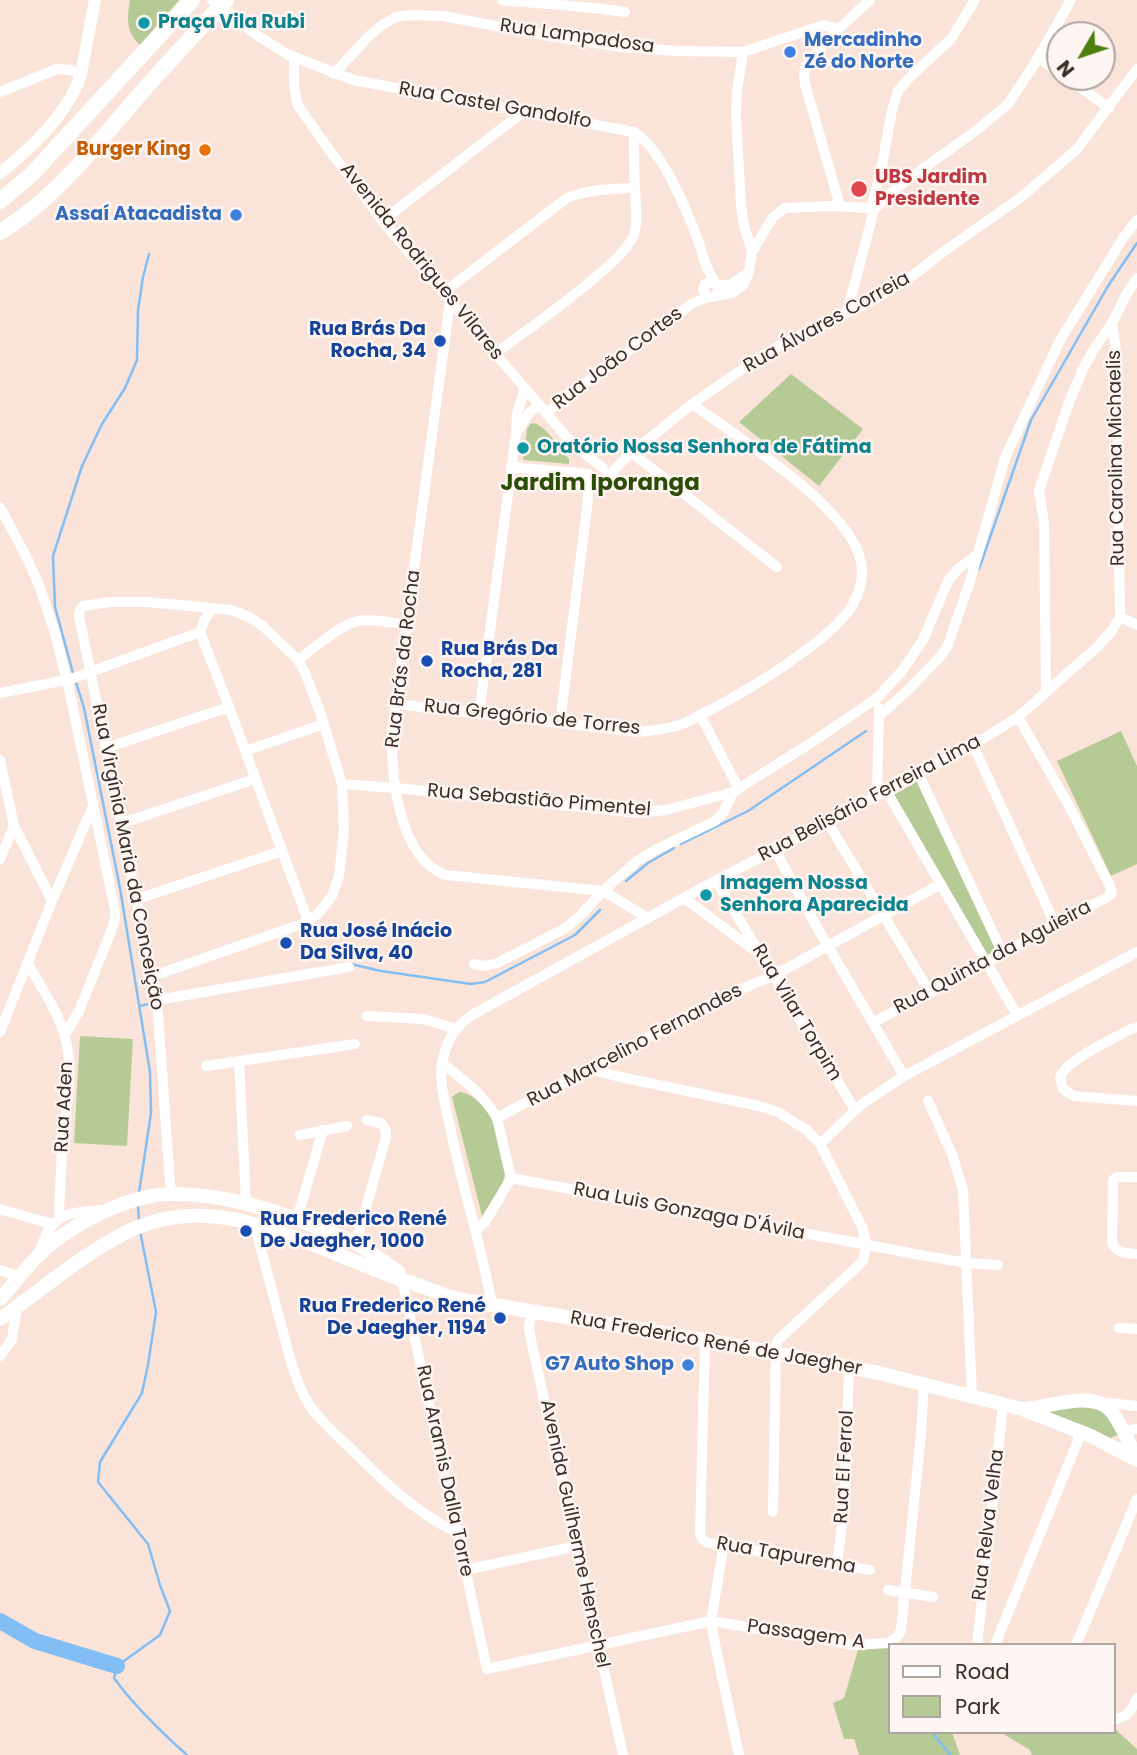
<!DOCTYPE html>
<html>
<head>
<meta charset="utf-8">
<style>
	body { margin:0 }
	#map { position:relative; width:1137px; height:1755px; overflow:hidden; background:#fae4da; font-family:Poppins,sans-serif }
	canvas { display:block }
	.legend { position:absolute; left:888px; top:1643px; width:228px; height:91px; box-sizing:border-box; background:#fcf5f1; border:2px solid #afa5a0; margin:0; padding:9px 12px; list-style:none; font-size:21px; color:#3b2d27 }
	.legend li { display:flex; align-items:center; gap:14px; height:35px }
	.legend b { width:35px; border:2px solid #afa5a0 }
	.north { position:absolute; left:1046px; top:21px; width:70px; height:70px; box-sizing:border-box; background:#fcf5f1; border:2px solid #afa5a0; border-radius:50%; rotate:231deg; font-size:19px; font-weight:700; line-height:28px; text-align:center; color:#3b2d27 }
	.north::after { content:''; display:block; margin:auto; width:24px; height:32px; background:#4d7f0f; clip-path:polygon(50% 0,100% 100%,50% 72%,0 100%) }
</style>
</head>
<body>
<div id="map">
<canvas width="1137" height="1755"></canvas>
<ul class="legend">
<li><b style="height:9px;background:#fff"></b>Road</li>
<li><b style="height:19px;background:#b6ca96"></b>Park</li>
</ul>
<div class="north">N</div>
</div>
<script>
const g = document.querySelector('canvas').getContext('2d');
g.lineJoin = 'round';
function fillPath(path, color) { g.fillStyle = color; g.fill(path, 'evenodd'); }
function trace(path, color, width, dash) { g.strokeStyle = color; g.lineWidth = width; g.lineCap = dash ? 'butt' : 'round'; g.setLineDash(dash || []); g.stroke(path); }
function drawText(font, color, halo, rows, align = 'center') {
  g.font = font + ' Poppins,sans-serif'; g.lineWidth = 5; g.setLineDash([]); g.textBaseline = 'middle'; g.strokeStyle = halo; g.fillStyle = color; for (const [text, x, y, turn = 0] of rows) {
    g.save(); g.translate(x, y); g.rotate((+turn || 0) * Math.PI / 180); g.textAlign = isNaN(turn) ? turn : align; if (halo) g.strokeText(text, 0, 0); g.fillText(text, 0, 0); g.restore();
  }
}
fillPath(new Path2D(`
	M130 0H179L140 45C126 33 127 17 130 0Z
	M791 374 863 429 819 486 739 422Z
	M534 423C548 428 559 448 569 459V464L523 460 527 429 530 424Z
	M1121 731 1137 766V864L1111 876 1057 761Z
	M918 781 998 949 987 955 894 795Z
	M80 1036 133 1039 127 1146 74 1143Z
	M459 1092C474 1093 485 1108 493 1120L505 1174 503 1183 482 1216 452 1097Z
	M1099 1402 1123 1433 1110 1438 1033 1410Z
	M890 1645V1732H952L960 1755H859L854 1739H844L833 1703 844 1698 858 1650Z
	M1114 1728 1137 1749V1755H1032L1030 1750 1000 1732H1114Z`), '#b6ca96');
trace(new Path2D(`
	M979 569 1031 420 1108 286 1137 243
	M73 673 55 607 53 556 82 466 102 424 125 388 137 360 138 310 143 277 149 254
	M75 679 84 708 120 888 150 1072 151 1113 139 1193
	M681 844 748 811 866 731
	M626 881 648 863 674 848
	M351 964 381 971 471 984 485 982 575 935 600 910
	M140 1006 153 1003
	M138 1206 139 1221
	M140 1231 156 1312 148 1365 142 1393 100 1462 98 1482 148 1544 160 1585 170 1611 160 1635 117 1666 114 1678C135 1707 160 1731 187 1755
	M889 1670 890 1672
	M932 1732 950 1755`), '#82bef4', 2.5);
trace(new Path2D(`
	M0 1621 35 1641 117 1666`), '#82bef4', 16);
trace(new Path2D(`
	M212 0 258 36 287 54 353 80 634 132C665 150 696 231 706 265 708 272 718 285 718 290 718 298 711 297 706 296L703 289 705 284 710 282 715 283
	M502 0C543 4 584 6 625 12
	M1038 57 1060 73
	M294 58V83L297 104 330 151 389 229 564 434 580 450 603 468
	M334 74 369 36 382 25 396 17 410 15 443 16 549 36 622 47 675 51 743 52 824 25 838 29
	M1066 77 1109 108
	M0 92 57 69 70 70 81 74
	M840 206 805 84 804 73 806 65 832 35 870 0
	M874 210 894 190 982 126 1009 103 1035 63 1071 0
	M382 221 523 112
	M752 252 773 217 785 208 830 206 871 208
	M717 285H730L747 274
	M443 293 567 198C588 189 612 189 635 188
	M715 296 732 293 744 284 749 272 752 252 744 226 741 205 736 115 737 92 743 52
	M450 301 392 732C391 775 398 858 446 875L603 891 648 918
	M847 313 874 210 871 208 881 171 892 110 898 91 910 77 951 39 975 0
	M1112 323 1116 351 1117 409 1120 617
	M496 353C523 333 627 261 634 234 638 221 636 205 635 191 634 171 634 152 634 132
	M546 413 691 304 708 297
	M516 433 529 413 539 405
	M632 453 777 567
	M511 467 588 474
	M606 478 629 455 692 404 744 368 780 345 870 302 915 274 943 252 1020 198 1076 150 1137 69
	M0 507 27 558 40 588 55 633 69 689 115 910V919L112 929 79 1011 65 1035
	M213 609 205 619 200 632 229 707 308 921
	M1120 617 1137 625
	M298 660C313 649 341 624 358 621 373 618 392 623 407 625
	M1046 690 1044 523 1039 490 1070 400 1083 369 1094 349 1112 323 1125 297 1137 278
	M0 693 71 679 200 632
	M396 704 638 732C652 731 666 729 680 725 693 720 705 712 718 706 743 692 768 678 791 661 811 646 841 626 853 604 860 592 864 576 861 562 852 509 736 436 692 404
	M479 714 516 433 517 414 525 388
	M700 715 739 789
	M880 715 906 692 941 656 948 645 971 578 1005 458 1059 342 1123 238 1137 220
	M560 722 588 500V477
	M973 745 1055 924
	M106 748 229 707
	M245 751 324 724
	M0 760 14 826 52 901
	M919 775 1003 954
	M342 784 396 788 638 813 666 810 733 792
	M887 792 1017 1015
	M877 796 879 708
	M827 821 929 991
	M122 823 255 779
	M775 850 818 929 904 1076
	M0 859 14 826
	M716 881 855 1110
	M684 898 757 952
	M137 899 282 851
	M28 964C41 987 58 1011 65 1037 75 1073 65 1114 62 1151 61 1171 60 1191 59 1211L60 1217
	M474 964 484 966 497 963 564 929 578 918 603 891 637 861 657 849 715 821 723 813 733 792 814 741 878 697 902 671 923 640 948 581 958 569 978 554
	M153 976 302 924 318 914 332 896 339 876 344 829 342 784 320 712 305 673 298 660 264 627 249 617 231 610 148 602H110L83 606 80 610 79 616 157 1000 170 1184 172 1194
	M157 1000 349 967
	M367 1016 424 1019 455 1029
	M874 1022 1003 954 1055 924 1106 898 1112 893 1110 886 1068 804 1018 717
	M1137 1027 1129 1030C1111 1040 1068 1059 1060 1077L1063 1089 1074 1096 1137 1101
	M0 1032 52 901 93 806
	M239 1061 246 1202
	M442 1063C463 1079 484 1095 497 1118L511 1178 486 1221 476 1230
	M206 1066 355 1044
	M589 1069 620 1077 759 1106 778 1112 792 1121 807 1130 820 1144 863 1229 866 1245 863 1261 778 1340 776 1345 773 1512
	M928 1101 952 1154 963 1190 972 1396
	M497 1118 727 995 773 976 941 884
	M300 1135 347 1126
	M820 1144 862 1104 904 1076 1137 952
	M1137 1177H1117L1113 1180 1112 1243C1118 1254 1127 1253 1137 1254
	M511 1178 926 1256 967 1263 998 1265
	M0 1209 52 1224
	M297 1219 323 1130
	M258 1224V1238L291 1362C296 1378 301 1392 310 1406 321 1421 334 1433 347 1445 380 1478 414 1512 456 1532
	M353 1242 359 1232 386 1137V1131L381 1123 367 1120
	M38 1254C54 1213 60 1214 101 1210
	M0 1270 20 1277
	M401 1275 487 1669 711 1621 854 1645 889 1643 898 1636 901 1630 921 1434 924 1383
	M492 1305C481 1243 461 1183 449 1122 445 1103 439 1082 442 1063 446 1041 454 1028 472 1015L702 888 973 745 1018 717 1097 647 1111 632 1120 617
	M531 1312 529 1327 531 1340 623 1755
	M1119 1328 1137 1329
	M705 1340 700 1534 702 1539 709 1543 870 1570
	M0 1356 12 1339 17 1307
	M1099 1402 1137 1406
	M1123 1431 1137 1429
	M724 1544 711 1621 715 1644 739 1755
	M837 1565 844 1509 849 1367
	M465 1570 577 1546
	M888 1590 933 1597
	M977 1645 1003 1405
	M995 1645 1081 1433
	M1076 1645 1137 1499
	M1114 1719C1128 1718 1132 1709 1137 1698`), '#fff', 10);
trace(new Path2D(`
	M0 173C30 150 70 111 81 74L95 0`), '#fff', 12);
trace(new Path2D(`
	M0 1299C19 1278 36 1254 60 1237 90 1216 135 1194 173 1194 224 1194 272 1209 319 1228 330 1233 343 1236 353 1242 369 1250 384 1262 398 1272
	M0 1319C40 1291 79 1257 123 1234 188 1200 248 1219 312 1244 342 1256 372 1268 401 1280L410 1282 447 1296 469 1301 705 1340 879 1373 1022 1409 1091 1436 1137 1460
	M1023 1409C1047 1408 1091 1390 1110 1410 1121 1422 1129 1444 1137 1459`), '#fff', 14);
trace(new Path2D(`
	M0 201 32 174 192 0
	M0 232C55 200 100 140 142 92 169 61 198 31 226 0`), '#fff', 16);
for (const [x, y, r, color] of [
	[144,23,7,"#0f9aa8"],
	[790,52,7,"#3f7fe0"],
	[205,150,7,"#e8710a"],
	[859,189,9,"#e0444e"],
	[236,215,7,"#3f7fe0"],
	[440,341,7,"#1a4fb4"],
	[523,448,7,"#0f9aa8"],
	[427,661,7,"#1a4fb4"],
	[706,895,7,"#0f9aa8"],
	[286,943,7,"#1a4fb4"],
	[246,1231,7,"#1a4fb4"],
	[500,1318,7,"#1a4fb4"],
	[688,1365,7,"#3f7fe0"]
]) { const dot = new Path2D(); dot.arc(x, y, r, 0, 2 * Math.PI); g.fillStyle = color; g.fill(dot); trace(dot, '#fcf5f1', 2.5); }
drawText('bold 19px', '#0d838f', '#fcf5f1', [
	["Praça Vila Rubi",158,23],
	["Oratório Nossa Senhora de Fátima",537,448],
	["Imagem Nossa",720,884],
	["Senhora Aparecida",720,906]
], 'left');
drawText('19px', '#3b2d27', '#fcf5f1', [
	["Rua Lampadosa",577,37,8],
	["Rua Castel Gandolfo",495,106,10],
	["Avenida Rodrigues Vilares",421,262,51],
	["Rua Álvares Correia",827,323,-29],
	["Rua João Cortes",618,359,-37],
	["Rua Carolina Michaelis",1117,458,-91],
	["Rua Brás da Rocha",404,659,-83],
	["Rua Gregório de Torres",532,718,6],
	["Rua Belisário Ferreira Lima",870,799,-28],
	["Rua Sebastião Pimentel",539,801,5],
	["Rua Virgínia Maria da Conceição",127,857,79],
	["Rua Quinta da Aguieira",993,958,-28],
	["Rua Vilar Torpim",796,1013,59],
	["Rua Marcelino Fernandes",635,1046,-28],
	["Rua Aden",65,1107,-87],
	["Rua Luis Gonzaga D'Ávila",689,1212,11],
	["Rua Frederico René de Jaegher",716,1344,10],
	["Rua El Ferrol",845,1467,-87],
	["Rua Aramis Dalla Torre",444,1471,78],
	["Rua Relva Velha",989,1525,-83],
	["Avenida Guilherme Henschel",574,1534,78],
	["Rua Tapurema",786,1556,10],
	["Passagem A",806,1635,8]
]);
drawText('bold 19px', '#366cbe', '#fcf5f1', [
	["Mercadinho",804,41,"left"],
	["Zé do Norte",804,63,"left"],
	["Assaí Atacadista",222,215],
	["G7 Auto Shop",674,1365]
], 'right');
drawText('bold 19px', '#c56008', '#fcf5f1', [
	["Burger King",191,150]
], 'right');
drawText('bold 19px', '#be3a42', '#fcf5f1', [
	["UBS Jardim",875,178],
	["Presidente",875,200]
], 'left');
drawText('bold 19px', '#164399', '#fcf5f1', [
	["Rua Brás Da",426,330,"right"],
	["Rocha, 34",426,352,"right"],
	["Rua Brás Da",441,650],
	["Rocha, 281",441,672],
	["Rua José Inácio",300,932],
	["Da Silva, 40",300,954],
	["Rua Frederico René",260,1220],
	["De Jaegher, 1000",260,1242],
	["Rua Frederico René",486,1307,"right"],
	["De Jaegher, 1194",486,1329,"right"]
], 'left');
drawText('bold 23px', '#2d4c07', '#fcf5f1', [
	["Jardim Iporanga",600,484]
]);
</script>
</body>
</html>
